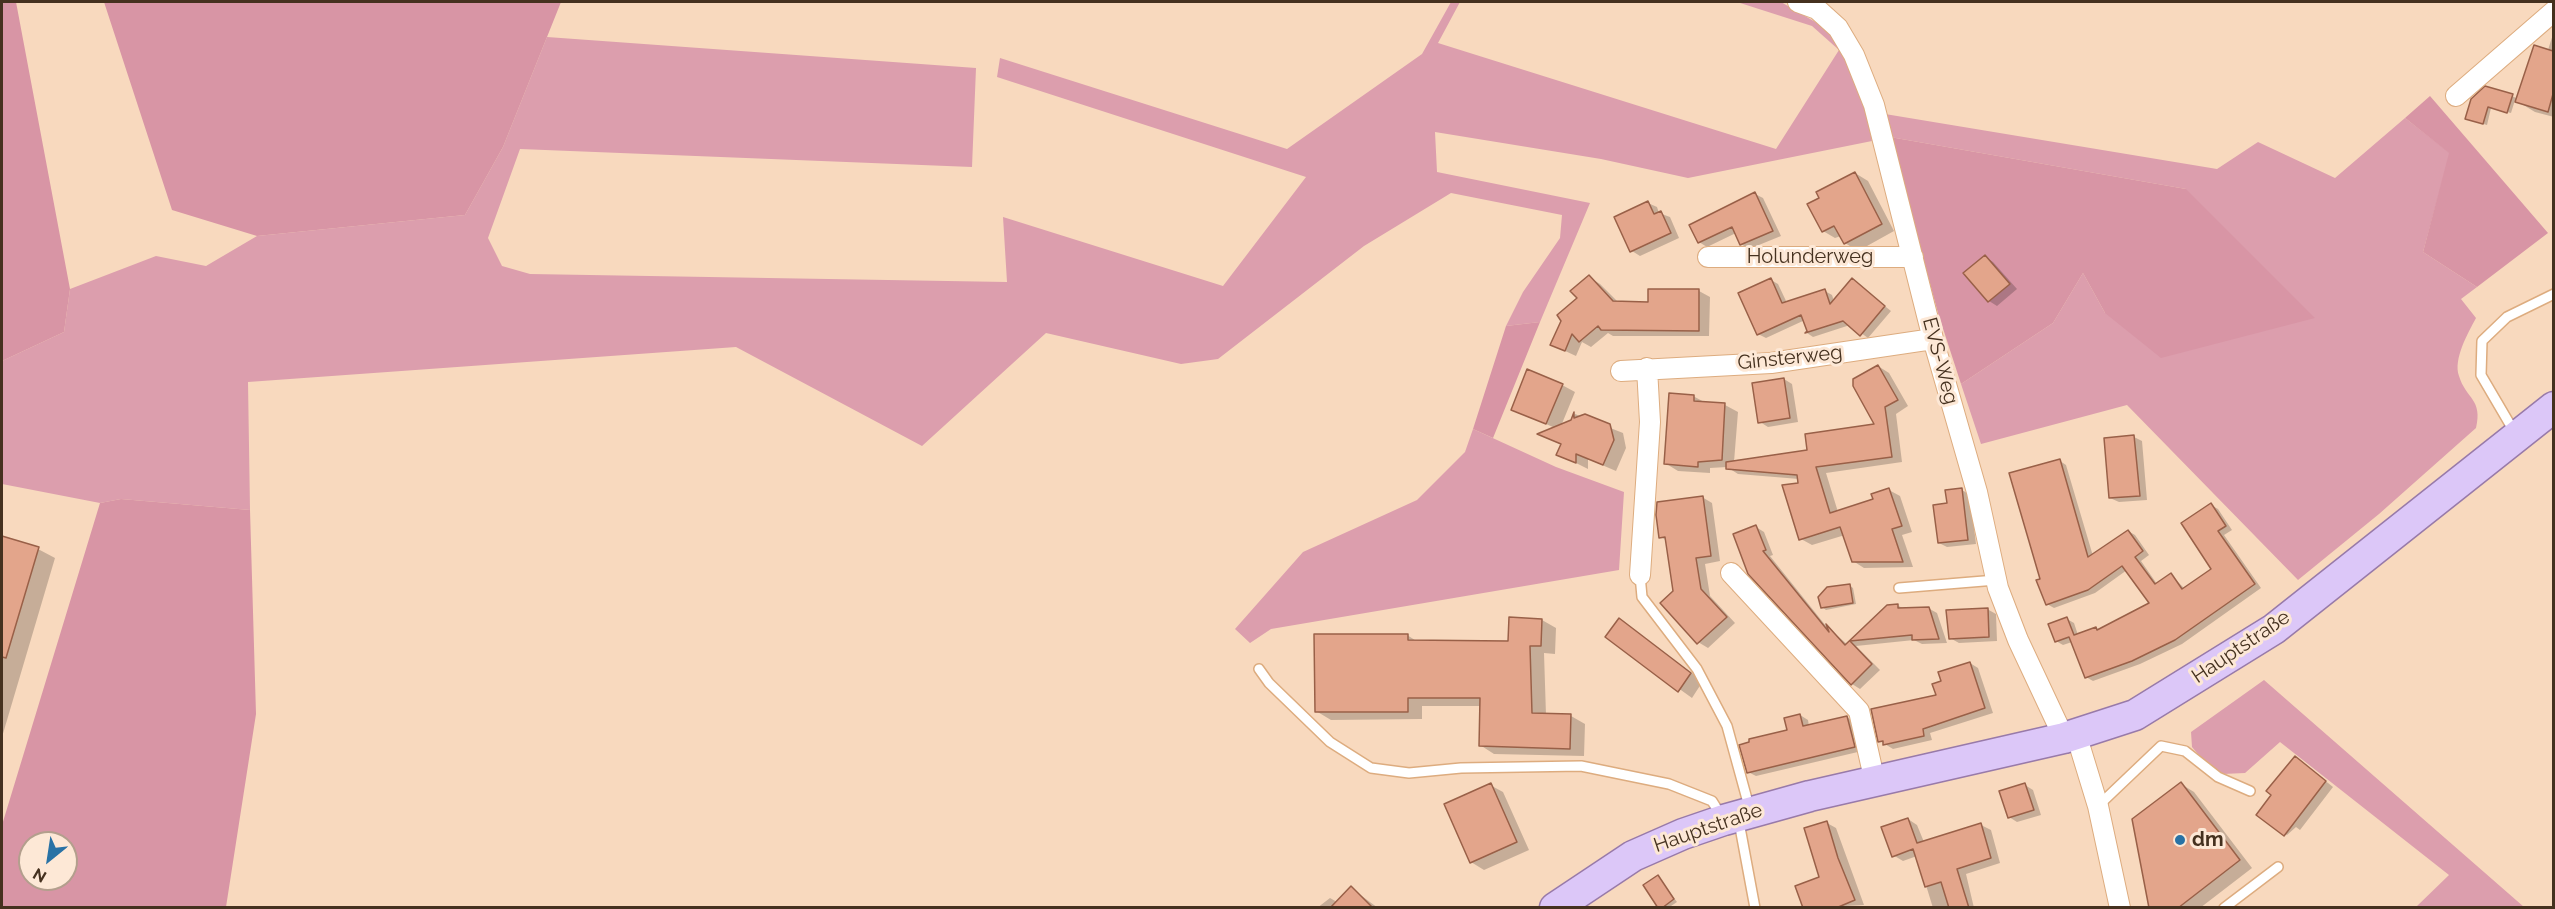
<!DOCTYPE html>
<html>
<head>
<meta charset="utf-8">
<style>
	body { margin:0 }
	#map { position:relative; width:2555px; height:909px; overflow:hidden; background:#f8d9be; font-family:Raleway,sans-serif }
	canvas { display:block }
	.frame { position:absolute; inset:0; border:3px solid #45311f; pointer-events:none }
	.north { position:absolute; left:18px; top:831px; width:60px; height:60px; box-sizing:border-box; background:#fde8d6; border:2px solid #b39f8d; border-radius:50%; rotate:210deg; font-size:16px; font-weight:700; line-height:24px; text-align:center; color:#45311f }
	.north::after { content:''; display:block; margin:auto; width:21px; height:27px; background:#2972a5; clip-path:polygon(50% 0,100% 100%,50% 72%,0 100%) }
</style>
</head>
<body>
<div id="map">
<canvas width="2555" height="909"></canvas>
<div class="frame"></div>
<div class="north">N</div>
</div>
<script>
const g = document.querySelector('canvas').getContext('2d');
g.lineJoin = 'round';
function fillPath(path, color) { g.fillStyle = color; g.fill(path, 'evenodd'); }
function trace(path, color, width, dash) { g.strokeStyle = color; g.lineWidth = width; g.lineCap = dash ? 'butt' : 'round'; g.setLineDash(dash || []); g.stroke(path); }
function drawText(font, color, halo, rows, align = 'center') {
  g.font = font + ' Raleway,sans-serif'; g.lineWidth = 6; g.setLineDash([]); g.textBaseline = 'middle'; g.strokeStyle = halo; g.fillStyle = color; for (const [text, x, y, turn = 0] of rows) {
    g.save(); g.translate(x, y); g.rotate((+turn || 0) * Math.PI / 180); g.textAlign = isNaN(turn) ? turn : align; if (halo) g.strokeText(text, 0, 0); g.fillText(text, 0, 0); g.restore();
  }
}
fillPath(new Path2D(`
	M1451 2H1460L1438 43 1776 149 1839 50 1812 26 1737 2H1781L1829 30 1844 52 1861 90 1872 141 1688 178 1601 159 1435 132 1437 172 1590 203 1540 322 1506 326 1523 292 1560 238 1562 215 1451 193 1364 246 1218 359 1181 364 1046 333 922 446 736 347 248 382 250 510 121 499 100 503 2 484V361L64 332 70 289 156 256 206 266 257 236 465 215 503 147 547 37 976 68 972 167 520 149 488 238 502 266 530 274 1007 282 1003 217 1223 286 1306 177 997 77 1000 58 1287 149 1422 54Z
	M1885 114 2217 169 2258 142 2335 178 2405 118 2450 153 2423 252 2477 287 2461 299 2476 318C2468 333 2453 359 2459 376 2466 399 2483 399 2476 428L2379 514 2298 580 2127 405 1981 444 1961 384 2053 323 2083 273 2105 313 2186 189 1890 137Z
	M1473 429 1556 467 1624 492 1619 570 1271 629 1250 643 1235 629 1303 552 1417 500 1465 452Z
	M2264 680 2524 907H2416L2449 875 2280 742 2245 773 2223 774 2203 760 2192 747 2191 732Z`), '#dc9ead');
fillPath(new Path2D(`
	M2 2H16L70 289 64 332 2 361Z
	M104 2H561L503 147 465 215 257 236 172 210Z
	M2430 96 2548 233 2477 287 2423 252 2449 153 2405 118Z
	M1890 137 2186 189 2315 318 2161 358 2105 313 2083 273 2053 323 1961 384 1938 313Z
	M1540 322 1493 438 1473 429 1506 326Z
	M121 499 250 510 256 714 226 907H2V825L100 503ZM30 843H66V879H30Z`), '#d895a5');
fillPath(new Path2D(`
	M2554 31V117L2535 112 2515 100 2511 113 2491 108 2487 125 2471 120 2472 100 2512 96 2518 99 2533 48 2548 50Z
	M1855 173 1868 181 1894 231 1858 251 1845 243 1841 236 1835 238 1823 231 1821 198Z
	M1755 194 1763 198 1781 236 1749 249 1741 244 1736 233 1707 247 1699 242Z
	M1648 203 1657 207 1659 213 1670 217 1679 238 1640 256 1632 251Z
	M1985 257 1993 262 2017 289 1997 306 1989 301 1965 274Z
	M1589 277 1600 284 1618 302 1650 303 1699 291 1710 297 1709 336H1613L1608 333 1591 347 1582 342 1576 356 1563 350 1552 344Z
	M1771 280 1778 284 1787 303 1825 291 1832 295 1834 301 1852 280 1891 311 1868 338 1850 325 1813 337 1807 333 1805 320 1766 338 1758 334Z
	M1878 366 1889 373 1908 406 1896 414 1902 462 1826 473 1838 512 1875 500 1889 490 1900 496 1912 532 1902 535 1913 567 1864 568 1853 561 1845 535 1812 545 1801 539 1799 479 1738 474 1727 467 1710 468V473L1678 471 1665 463 1693 396 1706 403 1725 405 1738 412 1734 462 1809 451 1877 425Z
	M1784 379 1792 384 1798 422 1768 427 1760 422Z
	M1562 385 1575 392 1561 426 1572 421 1575 414 1623 433 1626 448 1616 471 1588 459V469L1558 454 1562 445 1541 434 1555 428 1513 409Z
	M2134 437 2142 441 2147 500 2119 502 2110 498Z
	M2060 461 2066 465 2093 556 2128 531 2135 535 2149 555 2141 561 2157 584 2171 575 2185 589 2214 569 2211 505 2218 509 2232 530 2224 535 2261 588 2182 644 2140 664 2093 681 2086 677 2072 642 2063 645 2056 641 2067 619 2074 623 2078 635 2096 628 2099 630 2151 604 2127 570 2095 593 2054 608 2047 604 2041 580Z
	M1962 490 1970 495 1976 544 1947 547 1939 543Z
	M1702 497 1712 503 1720 561 1705 564 1710 596 1735 623 1708 648 1698 642 1675 591 1667 541 1661 537Z
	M1756 527 1764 532 1773 555 1770 556 1826 626 1848 645 1888 606 1897 605 1904 609 1928 608 1937 613 1947 643 1922 644 1914 640 1856 646 1880 670 1860 689 1852 684 1749 573Z
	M2 538 38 549 55 558 2 737Z
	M1850 586 1853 588 1856 604 1826 610 1822 607Z
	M1987 609 1996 614 1997 641 1959 643 1950 638Z
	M1542 620 1556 628 1555 654 1544 653 1546 715 1571 716 1585 724 1584 756 1494 754 1480 745 1481 706H1422V719L1331 720 1316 711 1407 635 1418 642H1509Z
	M1619 620 1703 681 1692 698 1607 637Z
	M1970 663 1978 668 1993 713 1930 733 1932 740 1893 749 1880 741 1938 696 1943 682Z
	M1800 715 1808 720 1809 726 1847 717 1854 722 1862 751 1756 776 1748 772 1751 743 1788 731Z
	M2303 763 2333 787 2300 830 2296 827 2287 835 2278 830Z
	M2181 784 2194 792 2252 868 2200 908H2150Z
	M1490 785 1503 792 1529 850 1484 870 1471 862Z
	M2025 785 2033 790 2041 815 2017 822 2009 817Z
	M1908 819 1917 825 1924 842 1981 825 1991 830 2000 863 1966 874 1974 908H1933L1917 856 1903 861 1893 855Z
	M1827 823 1836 828 1864 905 1805 908 1821 878Z
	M1658 877 1677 902 1668 908H1660Z
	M1351 888 1378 908H1317L1330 898 1337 902Z`), '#0003');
const building = new Path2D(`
	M2534 45 2553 51V94L2548 112 2515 102Z
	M2485 86 2513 94 2507 113 2488 107 2483 124 2465 119 2471 99Z
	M1855 172 1882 224 1844 244 1834 226 1822 232 1807 204 1819 198 1816 192Z
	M1755 192 1773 231 1740 245 1732 227 1698 243 1689 225Z
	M1648 201 1654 214 1661 211 1671 233 1630 252 1614 217Z
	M1985 255 2010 284 1988 302 1963 273Z
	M1589 275 1613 301 1648 302V289H1699V331L1601 330 1598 326 1579 342 1572 334 1565 351 1550 345 1561 321 1557 315 1577 298 1570 291Z
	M1771 278 1782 303 1825 289 1830 304 1852 278 1885 306 1860 336 1843 321 1805 333 1807 331 1801 315 1757 335 1738 293Z
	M1878 365 1898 400 1885 407 1892 457 1816 467 1830 513 1873 499 1871 494 1889 488 1902 526 1892 529 1903 562H1852L1840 527 1799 540 1782 485 1798 483 1797 475 1726 469V462L1807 450 1805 434 1874 424 1853 386V379Z
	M1527 369 1563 384 1546 424 1511 410Z
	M1784 378 1790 418 1758 423 1752 383Z
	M1669 393 1694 395V401L1725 403 1722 460 1698 462V467L1664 464Z
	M1574 412V418L1585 414 1610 424 1614 440 1603 465 1576 454V463L1556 455 1561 444 1537 434 1571 420Z
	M2134 435 2140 496 2109 498 2104 438Z
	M2060 459 2088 557 2128 530 2143 551 2135 557 2155 584 2171 573 2182 589 2211 569 2181 523 2211 503 2226 526 2218 531 2255 584 2175 640 2132 661 2085 678 2069 637 2055 642 2048 624 2067 617 2074 635 2096 627 2097 630 2149 603 2122 566 2088 590 2046 605 2036 580 2040 579 2009 473Z
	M1962 488 1968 540 1938 543 1933 505 1947 503 1945 490Z
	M1703 496 1711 556 1696 558 1701 589 1727 617 1697 644 1660 603 1673 591 1665 537 1659 538 1656 515 1657 502Z
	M1756 525 1766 550 1763 551 1829 632 1826 624 1845 645 1887 605 1898 604V608L1929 607 1939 639 1912 640V635L1850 641 1872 664 1851 685 1748 574 1733 534Z
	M2 536 39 547 6 658 2 657Z
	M1850 584 1853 603 1821 608 1818 597 1827 587Z
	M1988 608 1989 637 1949 639 1946 610Z
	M1509 617 1542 619 1541 646H1530L1532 713 1571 714 1570 749 1479 746 1480 698H1408V712H1315L1314 634H1408V640L1508 641Z
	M1619 618 1691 673 1678 692 1605 637Z
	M1970 662 1985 708 1923 729 1924 736 1883 745V741L1878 742 1871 709 1936 695 1932 684 1941 681 1938 672Z
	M1800 714 1803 726 1847 716 1855 747 1747 773 1739 745 1749 742V739L1787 730 1784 718Z
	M2295 756 2326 781 2284 836 2256 815 2271 795 2266 791Z
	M2181 782 2240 860 2178 908H2149L2132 819Z
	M1491 783 1517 842 1470 863 1444 804Z
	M2025 783 2034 810 2008 818 1999 791Z
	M1908 818 1917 843 1981 823 1991 858 1957 869 1969 908H1949L1941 882 1925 887 1913 849 1892 857 1881 827Z
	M1827 821 1838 858 1855 900 1836 908H1803L1795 886 1819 877 1804 828Z
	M1658 875 1674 899 1662 908H1658L1643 885Z
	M1351 886 1373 908H1330Z`);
fillPath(building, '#e3a58b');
trace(building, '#996048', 1.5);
const lane = new Path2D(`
	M2515 433 2481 375 2482 341 2507 317 2554 294
	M1640 575 1642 597 1697 669 1727 726 1750 810
	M1899 588 1996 580
	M1259 669 1269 683 1330 742 1371 768 1409 773 1461 768 1581 766 1669 784 1712 801 1722 817
	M2098 806 2161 746 2185 751 2218 777 2250 791
	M1739 822 1755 908
	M2224 908 2278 867`);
const street = new Path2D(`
	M1798 2 1817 9 1838 28 1854 55 1874 105 1933 339 1977 492 1998 588 2018 640 2064 738
	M2456 96 2554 11
	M1708 257H1913
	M1621 371 1771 363 1933 339
	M1731 573 1859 711 1875 782
	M1640 575 1650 422 1647 368
	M2076 734 2098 806 2120 908`);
const primary = new Path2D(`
	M1555 908 1633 856 1683 834 1724 820 1810 796 2064 738 2135 715 2274 629 2554 407`);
trace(lane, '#ddac7f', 12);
trace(street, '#ddac7f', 22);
trace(primary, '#987aa9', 33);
trace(lane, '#fff', 9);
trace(street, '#fff', 20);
trace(primary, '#dcc7f8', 30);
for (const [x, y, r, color] of [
	[2180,840,6,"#2972a5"]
]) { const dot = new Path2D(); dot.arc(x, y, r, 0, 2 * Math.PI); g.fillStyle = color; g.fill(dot); trace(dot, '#fde8d6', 2); }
drawText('20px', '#45311f', '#fde8d6', [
	["Holunderweg",1810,257],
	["Ginsterweg",1790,358,-6],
	["EVS-Weg",1940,361,75],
	["Hauptstraße",2241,647,-34],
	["Hauptstraße",1708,828,-19]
]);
drawText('bold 20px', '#45311f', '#fde8d6', [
	["dm",2192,840]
], 'left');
</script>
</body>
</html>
